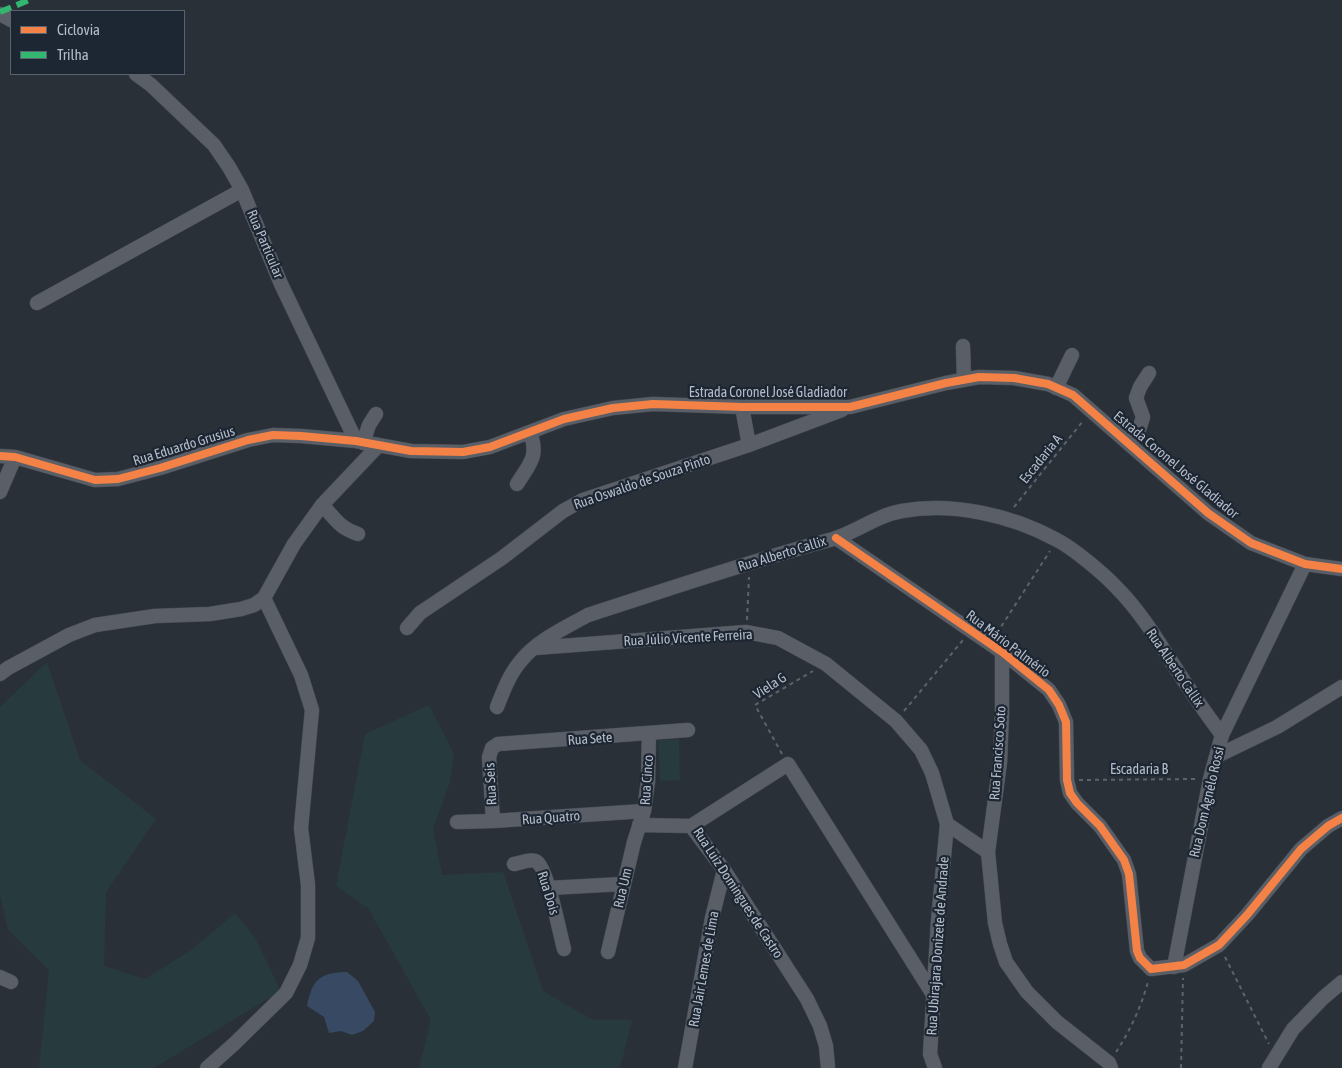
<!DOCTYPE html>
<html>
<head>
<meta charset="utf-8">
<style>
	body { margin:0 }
	#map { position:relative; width:1342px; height:1068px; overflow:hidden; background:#2a3038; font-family:"Asap Condensed",sans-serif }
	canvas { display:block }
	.legend { position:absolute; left:10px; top:10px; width:175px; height:65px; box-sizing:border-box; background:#1d2633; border:1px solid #59626f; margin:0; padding:6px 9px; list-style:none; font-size:15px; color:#b4bcc9 }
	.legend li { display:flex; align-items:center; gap:10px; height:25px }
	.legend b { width:25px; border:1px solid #59626f }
</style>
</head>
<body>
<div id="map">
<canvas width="1342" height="1068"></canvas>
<ul class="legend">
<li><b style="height:6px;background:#f48246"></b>Ciclovia</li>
<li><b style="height:6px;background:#33b770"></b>Trilha</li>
</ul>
</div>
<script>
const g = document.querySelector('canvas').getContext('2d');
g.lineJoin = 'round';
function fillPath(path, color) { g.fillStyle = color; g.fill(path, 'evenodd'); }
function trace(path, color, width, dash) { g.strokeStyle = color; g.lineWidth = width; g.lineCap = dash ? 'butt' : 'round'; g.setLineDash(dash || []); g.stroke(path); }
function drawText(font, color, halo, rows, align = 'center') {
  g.font = font + ' "Asap Condensed",sans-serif'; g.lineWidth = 4.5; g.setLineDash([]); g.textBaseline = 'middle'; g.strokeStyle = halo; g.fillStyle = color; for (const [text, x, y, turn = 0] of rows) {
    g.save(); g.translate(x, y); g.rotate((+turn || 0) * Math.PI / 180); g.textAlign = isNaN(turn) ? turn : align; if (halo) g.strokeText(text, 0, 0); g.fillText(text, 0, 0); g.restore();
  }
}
fillPath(new Path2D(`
	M47 662 80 760 156 819 106 892 104 966 145 979 190 951 235 913 255 938 281 991 154 1068H39L49 970 8 930 0 895V707Z
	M429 705 454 754 450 782 433 828 442 875 503 872 543 991 593 1020H632L620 1068H419L431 1020 368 908 336 886 365 734Z
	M679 739 680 780 660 781 658 740Z`), '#273a3e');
fillPath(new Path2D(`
	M347 972 358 981 375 1012 374 1021 363 1031 352 1035 341 1031 329 1033 324 1017 307 1006C312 980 320 972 347 972Z`), '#384963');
const minor = new Path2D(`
	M0 14 11 20
	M136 74 151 85 214 145 229 167 242 190 281 284 356 441
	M37 303 242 190
	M963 346 964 380
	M1056 388 1072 355
	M742 407 749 445
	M363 443 369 425 376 414
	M1130 445 1140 427 1143 417 1136 398 1140 387 1149 373
	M0 456 15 457 95 480 118 479 160 468 248 440 273 435 301 436 356 441 411 451 463 452 490 447 564 419 613 408 653 404 742 407H850L946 383 979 377 1014 378 1048 384 1073 395 1208 513 1251 543 1305 564 1342 569
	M517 484C530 463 539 457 530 432
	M0 492 15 457
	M322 505C336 519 338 527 358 534
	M836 538 1002 652 1049 690 1059 705 1066 722 1067 780 1070 793 1077 803 1100 826 1124 860 1129 874 1137 951 1140 958 1151 969 1184 965 1219 945 1247 915 1301 849 1328 826 1342 818
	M407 628 420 613 502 558 563 511 583 500 749 445 842 410
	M535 648 746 632 778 638 826 664 896 721 921 750 932 773 947 824 938 921 930 1054 935 1068
	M1002 652V714L1000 762 988 852 995 923 1000 944 1006 962 1027 992 1057 1022 1109 1063 1111 1068
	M0 674 8 668 69 635 95 625 155 616 210 614 241 609 254 605 264 598 294 544 322 505 378 446
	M497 707C503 692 509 675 520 662 536 641 565 628 588 615 669 589 750 561 833 539 857 532 877 515 902 511 952 502 1011 515 1055 539 1072 547 1104 574 1117 588 1138 609 1155 636 1171 661 1187 686 1204 711 1222 735
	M1217 756 1277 727 1342 687
	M493 821 489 757 492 748 498 744 688 730
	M457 822 493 821 644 811
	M947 824 988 852
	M639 825 691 826
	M691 826 788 764 934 996
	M691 826 724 870 807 999 820 1026 826 1046 828 1068
	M514 864C520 863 532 858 537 862 547 868 560 934 564 949
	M549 888 623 884
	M608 952 634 842 644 811 648 781 649 734
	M1174 967 1210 779 1222 735 1305 564
	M0 977 11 982
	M207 1068 234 1044 286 993 300 965 308 938V885L301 828 312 710 301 675 264 598
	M685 1068 712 918 724 870
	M1269 1068 1293 1029 1323 998 1342 982`);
trace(minor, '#484c53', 15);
trace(new Path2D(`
	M1014 507 1083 421
	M747 620 749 577
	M997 633 1050 551
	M904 711 963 640
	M782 754 755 705 813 671
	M1079 780 1197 779
	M1225 957 1269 1044
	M1116 1052C1130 1031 1141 1007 1148 982
	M1181 1068 1183 978`), '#5d636a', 2, [4, 4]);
trace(minor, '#5a5e66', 14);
trace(new Path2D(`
	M0 12 29 0`), '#33b770', 6, [12, 6]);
trace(new Path2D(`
	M0 456 15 457 95 480 118 479 160 468 248 440 273 435 301 436 356 441 411 451 463 452 490 447 564 419 613 408 653 404 742 407H850L946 383 979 377 1014 378 1048 384 1073 395 1208 513 1251 543 1305 564 1342 569
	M836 538 1002 652 1049 690 1059 705 1066 722 1067 780 1070 793 1077 803 1100 826 1124 860 1129 874 1137 951 1140 958 1151 969 1184 965 1219 945 1247 915 1301 849 1328 826 1342 818`), '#f48246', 8);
drawText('14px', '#b4bcc9', '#1d2633', [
	["Rua Particular",265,244,67],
	["Estrada Coronel José Gladiador",768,393],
	["Rua Eduardo Grusius",184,446,-17],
	["Escadaria A",1041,459,-51],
	["Estrada Coronel José Gladiador",1176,465,40],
	["Rua Oswaldo de Souza Pinto",642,482,-19],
	["Rua Alberto Callix",782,554,-17],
	["Rua Júlio Vicente Ferreira",688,638,-3],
	["Rua Mário Palmério",1008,644,37],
	["Rua Alberto Callix",1175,668,56],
	["Viela G",770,686,-33],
	["Rua Sete",590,739,-4],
	["Rua Francisco Soto",998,753,-86],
	["Escadaria B",1139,770],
	["Rua Cinco",647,780,-86],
	["Rua Seis",491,784,-93],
	["Rua Dom Agnélo Rossi",1207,802,-77],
	["Rua Quatro",551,818,-4],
	["Rua Um",623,888,-77],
	["Rua Dois",548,893,73],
	["Rua Luiz Domingues de Castro",738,893,57],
	["Rua Ubirajara Donizete de Andrade",938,946,-86],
	["Rua Jair Lemes de Lima",704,969,-80]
]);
</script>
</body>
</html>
